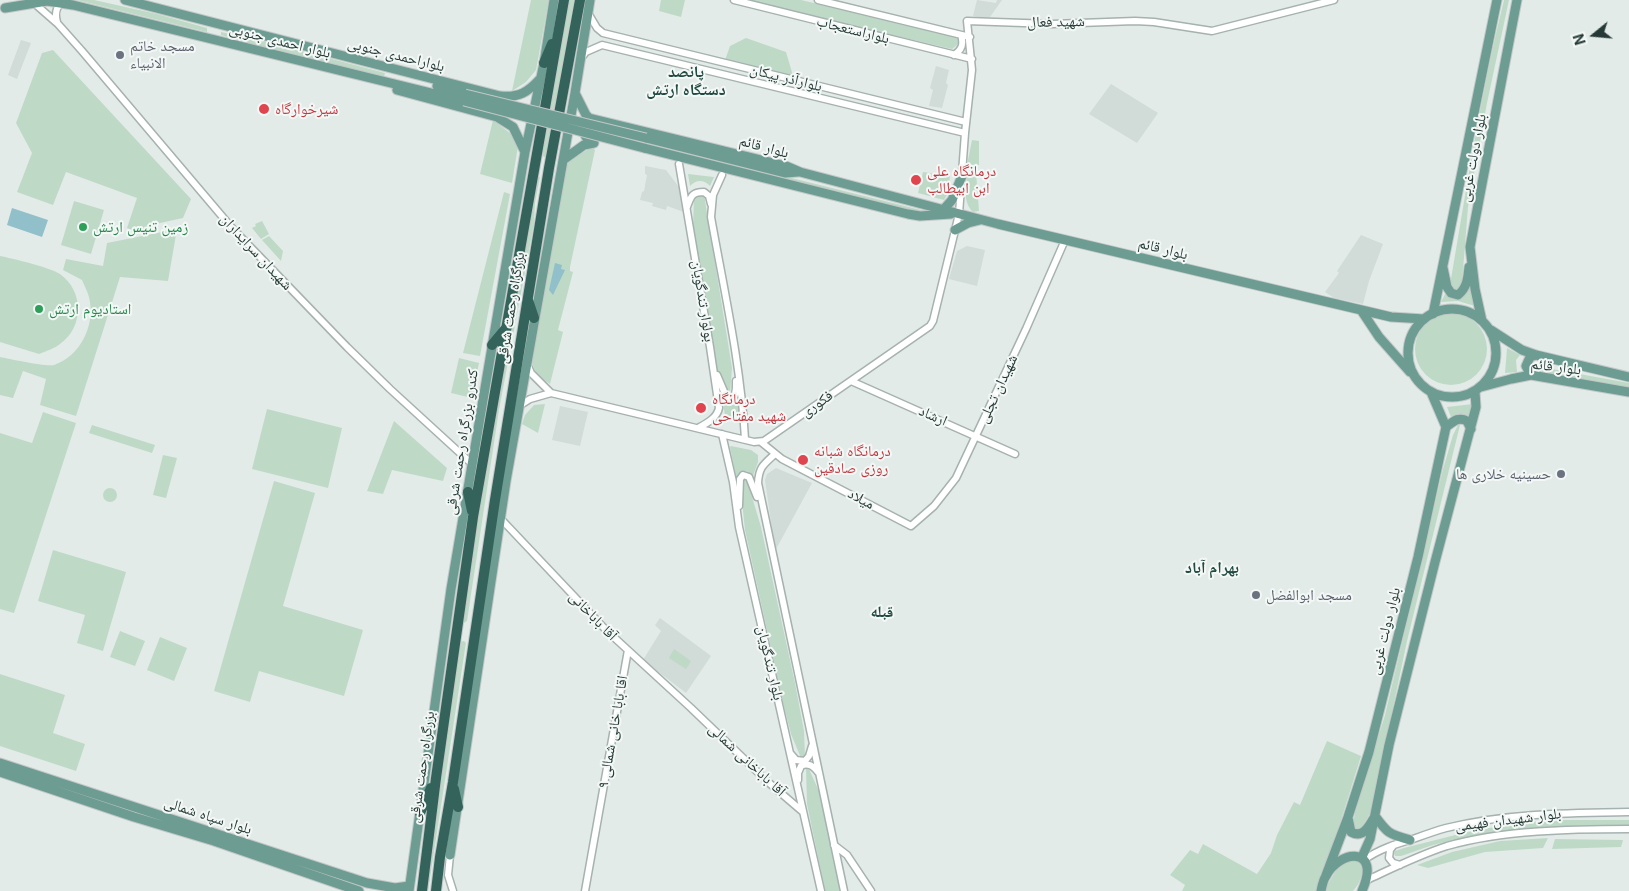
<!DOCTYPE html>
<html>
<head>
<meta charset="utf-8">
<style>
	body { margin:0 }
	#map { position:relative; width:1629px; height:891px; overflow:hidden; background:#e3ebe8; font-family:Inter,sans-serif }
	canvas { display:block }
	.north { position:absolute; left:1569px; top:10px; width:50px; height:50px; -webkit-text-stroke:4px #f3f8f6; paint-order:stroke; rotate:253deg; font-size:14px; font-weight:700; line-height:20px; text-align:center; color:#253a36 }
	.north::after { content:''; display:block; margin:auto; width:18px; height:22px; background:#253a36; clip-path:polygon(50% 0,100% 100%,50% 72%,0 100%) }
</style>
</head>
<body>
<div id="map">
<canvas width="1629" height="891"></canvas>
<div class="north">N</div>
</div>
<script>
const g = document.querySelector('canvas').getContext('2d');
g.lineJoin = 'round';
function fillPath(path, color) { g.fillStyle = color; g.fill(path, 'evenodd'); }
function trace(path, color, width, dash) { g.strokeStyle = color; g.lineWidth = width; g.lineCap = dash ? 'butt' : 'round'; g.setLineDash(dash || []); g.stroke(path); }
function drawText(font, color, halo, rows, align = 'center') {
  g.font = font + ' Inter,"Noto Naskh Arabic",sans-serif'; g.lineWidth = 4; g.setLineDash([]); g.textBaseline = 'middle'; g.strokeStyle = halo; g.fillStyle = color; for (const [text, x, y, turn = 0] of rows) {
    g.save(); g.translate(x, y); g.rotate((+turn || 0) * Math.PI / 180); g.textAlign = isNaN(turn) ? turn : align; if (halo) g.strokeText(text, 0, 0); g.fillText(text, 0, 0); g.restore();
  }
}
fillPath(new Path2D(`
	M977 0 996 3 997 0H1002L990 17 983 18 973 16Z
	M21 40 31 43 17 79 8 75Z
	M936 66 949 70 946 83 948 85 942 108 929 106 933 90 930 88Z
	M1111 84 1158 113 1137 143 1089 114Z
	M645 166 666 170 679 187 684 212 667 206 666 210 652 206 653 203 640 200 642 192 644 191 647 175 645 174Z
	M1361 235 1383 244 1369 281 1363 304 1334 298 1325 292 1339 273 1337 271Z
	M967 246 985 250 977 286 949 279 957 251Z
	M560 406 588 412 580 446 552 440Z
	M776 468 812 483 775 551 765 480 767 474Z
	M660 618 711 656 686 693 643 660 661 631 655 625Z`), '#d1dbd7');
fillPath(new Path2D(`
	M77 0H94L157 14 207 28V32Z
	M531 0H549L536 70 526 82 512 91Z
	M569 0H574L546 157H544L542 154Z
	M661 0H685L681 17 659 11Z
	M748 0H801L940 32 958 38C960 44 957 45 952 49L807 15Z
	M1504 0H1509L1487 103 1468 207 1462 283 1458 291H1454L1451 287V279C1467 186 1481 92 1504 0Z
	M221 32 267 42 385 73 384 77 245 43 221 35Z
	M746 38 786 52 794 79 724 63 730 46Z
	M53 50 191 199 183 218 160 223 140 233 127 228 137 198 66 172 53 205 17 192 32 153 16 123 42 53Z
	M493 120 511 134 518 146 512 183 480 174Z
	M586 127 618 135 929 212 920 214 597 136Z
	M972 140 979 141V165H967Z
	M592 147 595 150 570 267V271L573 272 558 330 563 332 550 384C536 375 530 368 532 350L568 161Z
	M923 172 950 176 948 193 944 200 918 193Z
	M968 172H976L979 211 973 212C962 201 966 186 968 172Z
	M688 174 714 177 710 186C704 180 697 179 690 186Z
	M538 176 540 177 535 203 534 224 499 410 467 621 464 623 462 622 476 523Z
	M504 192 510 194 480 356 463 353Z
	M704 194 732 368 730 395 728 396 716 368 693 228 694 197Z
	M74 201 104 210 91 254 61 245Z
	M262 221 269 234 261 239 252 228 256 226 255 224Z
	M177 229 168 281 120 277 76 416 40 405 46 379 23 371 13 398 0 395V357C10 359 47 367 54 365 80 356 94 327 90 302 89 294 85 287 82 280L63 270 66 259 103 266 107 243Z
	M269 236 283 251 281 261 262 240Z
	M0 256C14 259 49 267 60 274 84 291 84 327 60 344 54 349 46 351 39 354L0 342Z
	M1469 287 1478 307 1458 301 1441 302 1446 292 1457 299 1464 296Z
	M1415 349a36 36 0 1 1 72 0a36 36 0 1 1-72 0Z
	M1507 348 1520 355 1516 360 1517 372 1505 373Z
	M459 358 479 363 472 398 451 393Z
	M1530 365 1629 383V389L1531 369Z
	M737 398 740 415 725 417 723 400 729 404 734 401Z
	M545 404 538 433 522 424 525 415 534 405Z
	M1473 404 1468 417 1463 415 1451 417 1447 407Z
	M267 409 342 428 328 488 252 469Z
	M43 412 76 423 14 613 0 609V433L32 443Z
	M394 421 447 468 443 481 392 470 383 494 367 491Z
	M1460 421V425L1407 641 1371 812 1360 830 1355 831 1353 825 1355 812 1385 715 1443 469 1453 435Z
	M92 425 155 445 152 453 89 433Z
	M731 446 751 450 758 455V462L753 476 747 471C741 471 739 473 736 478L730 447Z
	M163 455 177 458 166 498 153 495Z
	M744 478 747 480 761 527 795 683 804 731 805 757 803 759 801 758 791 734 783 703 745 530 743 511V480Z
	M274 481 315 493 283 606 363 630 344 696 259 671 250 702 214 691Z
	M103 495a7 7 0 1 1 14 0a7 7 0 1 1-14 0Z
	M53 550 126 572 103 651 77 643 85 615 38 601Z
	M120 631 145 641 135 666 110 657Z
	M160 637 187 648 174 681 147 670Z
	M464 641 466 643 465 649 428 891H425L460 642Z
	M674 649 691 661 686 669 669 658Z
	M0 674 65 695 53 733 85 744 76 771 0 746Z
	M1327 741 1361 756 1319 891H1182L1185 885 1170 875 1190 850 1198 854 1203 844 1257 874 1271 853 1277 835 1294 802 1300 805Z
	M806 769H809L822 798 841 891H825L807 804Z
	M1562 820H1629V825C1566 825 1503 828 1441 843 1427 846 1414 852 1401 856H1395L1394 853 1395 851 1404 848 1475 830 1532 822Z
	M1548 838 1543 848 1485 852 1428 868 1417 865 1452 852 1500 841Z
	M1555 839 1623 840 1621 847 1552 849Z
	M1349 859 1362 863C1363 874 1361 882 1353 891H1324L1336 870Z`), '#bedac7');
fillPath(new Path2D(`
	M12 208 48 220 42 237 7 225Z
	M555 263 562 265 561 269 565 270 553 295 549 290Z`), '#91bfca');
const minor = new Path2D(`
	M734 0 972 59
	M818 0 970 37
	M34 3 58 24 82 51 232 228 347 347 390 389 472 464
	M588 13 597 28 603 33 966 122
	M57 22C55 15 55 9 61 3
	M954 55C962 50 964 44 961 35
	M582 57 586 52 602 45 965 133
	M679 164 710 347 719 408C717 418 707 423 698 428
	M722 175 713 195 711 217C724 290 741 365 745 439
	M687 207C691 196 692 192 704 192L709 196 711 204
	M527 364 531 373 551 393 754 442 764 441 930 326 933 321 959 214 965 133 972 70 967 21 1052 24 1135 21 1154 22 1212 31 1334 0
	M717 375 726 396 730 399C737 398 736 388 736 381
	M851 381 1015 454
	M519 406 530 399 551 393
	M722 434 733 482 739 527 821 891
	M761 442 782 459 911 526 934 506 956 478 1026 329 1065 240
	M775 454C763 465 759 467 758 483L844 891
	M739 506 740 479 743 475 749 477 757 497
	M501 519 606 630 691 708 768 782 803 812
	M790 753 796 760 805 761 809 756 812 746
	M798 780V773L801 766C808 762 813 766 818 772
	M834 845 847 855 871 891
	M1393 846 1390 850 1389 858 1393 863 1400 865
	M450 855 448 875 453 891
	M1364 860C1379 849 1396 844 1413 839 1424 835 1435 831 1446 828 1506 813 1568 813 1629 812
	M1367 880C1393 868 1419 855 1447 846 1503 830 1572 829 1629 829
	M585 891 628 650`);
const major = new Path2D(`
	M125 0 500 96C519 98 528 92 540 79
	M5 8 47 1 73 5 464 101
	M437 86 465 94
	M397 90 497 117 513 127 525 152
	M575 93 586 115 589 118 786 166 800 172 998 224 1391 317 1424 319
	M584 126C582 135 587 139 594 143
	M646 138 785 173 798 172
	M644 148 908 214 920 216 951 214
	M563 160 584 145 594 143
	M944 209 952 200 962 176
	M955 230 968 223 980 220
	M1443 268 1447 287 1451 293 1458 295C1467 288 1468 278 1469 267
	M1408 353a44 44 0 1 1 88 0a44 44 0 1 1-88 0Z
	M1361 310 1379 337 1410 372
	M1433 314 1497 0
	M1482 321 1475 289 1470 247 1517 0
	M1491 330 1522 350 1536 355 1629 377
	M1531 375 1526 366 1530 357 1536 355
	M1481 387 1511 379 1531 375 1629 392
	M1446 427C1453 422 1458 416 1467 421L1471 429
	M0 763 367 883 395 888 409 886
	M0 772 134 817 214 841 359 891
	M1348 818 1351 832C1363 839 1369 826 1375 816 1388 834 1389 834 1410 840
	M450 855 506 481 575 93 590 0
	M1362 857 1370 839 1389 745 1435 562 1476 407 1475 392
	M1326 875 1348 817 1369 752 1418 557 1446 427 1431 392
	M409 891 451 589 525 152 544 63 554 0
	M1321 891C1322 886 1323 880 1326 876 1339 850 1382 845 1362 891`);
const highway = new Path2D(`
	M544 63 552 44
	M528 300 534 318
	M492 345 507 327
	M468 492 472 511
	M454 789 458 807
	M420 813 431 788
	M422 891 436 778 473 517 564 0
	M436 891 440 857 453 782 495 500 549 168 580 0`);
trace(minor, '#a6b2af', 9);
trace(major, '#c2c8c7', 11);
trace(highway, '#c2c8c7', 12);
trace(minor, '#fff', 6);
trace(major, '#6d9c92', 9);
trace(highway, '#34635c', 10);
const majorBridge = new Path2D(`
	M465 94 646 138
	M464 101 644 148`);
trace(majorBridge, '#c2c8c7', 11, []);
trace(majorBridge, '#6d9c92', 9);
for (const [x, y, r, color] of [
	[120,55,5,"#6b7280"],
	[264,109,6,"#e0444e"],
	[916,180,6,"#e0444e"],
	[83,227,5,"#2e9e5b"],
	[39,309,5,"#2e9e5b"],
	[701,408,6,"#e0444e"],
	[803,460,6,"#e0444e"],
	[1561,474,5,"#6b7280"],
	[1256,595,5,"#6b7280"]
]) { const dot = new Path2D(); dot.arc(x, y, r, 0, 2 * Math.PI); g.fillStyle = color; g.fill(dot); trace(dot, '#f3f8f6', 2); }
drawText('15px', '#253a36', '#f3f8f6', [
	["شهید فعال",1056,22,-1],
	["بلواراستعجاب",853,30,14],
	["بلوار احمدی جنوبی",280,41,14],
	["بلواراحمدی جنوبی",396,55,14],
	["بلوارآذر پیکان",786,78,14],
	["بلوار قائم",764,147,15],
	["بلوار دولت غربی",1473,158,-79],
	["بلوار قائم",1163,249,14],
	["شهیدان سرایداران",256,252,47],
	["بولوار تندگویان",703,301,81],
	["بزرگراه رحمت شرقی",511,308,-81],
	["بلوار قائم",1556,367,7],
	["شهیدان تجلی",998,389,-65],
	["فکوری",817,404,-35],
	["ارشاد",933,416,24],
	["کندرو بزرگراه رحمت شرقی",462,442,-81],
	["میلاد",861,499,28],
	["آقا باباخانی",593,616,46],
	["بلوار دولت غربی",1385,631,-76],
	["بلوار تندگویان",770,663,77],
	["۹ اقا بابا خانی شمالی",613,732,-80],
	["آقا باباخانی شمالی",747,760,43],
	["بزرگراه رحمت شرقی",422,767,-82],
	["بلوار سپاه شمالی",208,816,18],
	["بلوار شهیدان فهیمی",1508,820,-7]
]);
drawText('15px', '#5b616d', '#f3f8f6', [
	["مسجد خاتم",130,46],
	["الانبیاء",130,63],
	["حسینیه خلاری ها",1551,474,"right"],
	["مسجد ابوالفضل",1266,595]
], 'left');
drawText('15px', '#be3a42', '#f3f8f6', [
	["شیرخوارگاه",275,109],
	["درمانگاه علی",927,171],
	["ابن ابیطالب",927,188],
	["درمانگاه",712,399],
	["شهید مفتاحی",712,416],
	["درمانگاه شبانه",814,451],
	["روزی صادقین",814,468]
], 'left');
drawText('15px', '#27864d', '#f3f8f6', [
	["زمین تنیس ارتش",93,227],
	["استادیوم ارتش",49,309]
], 'left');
drawText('bold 16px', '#234a42', '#f3f8f6', [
	["پانصد",686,72],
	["دستگاه ارتش",686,90],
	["بهرام آباد",1212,568],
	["قبله",882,612]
]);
</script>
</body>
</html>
